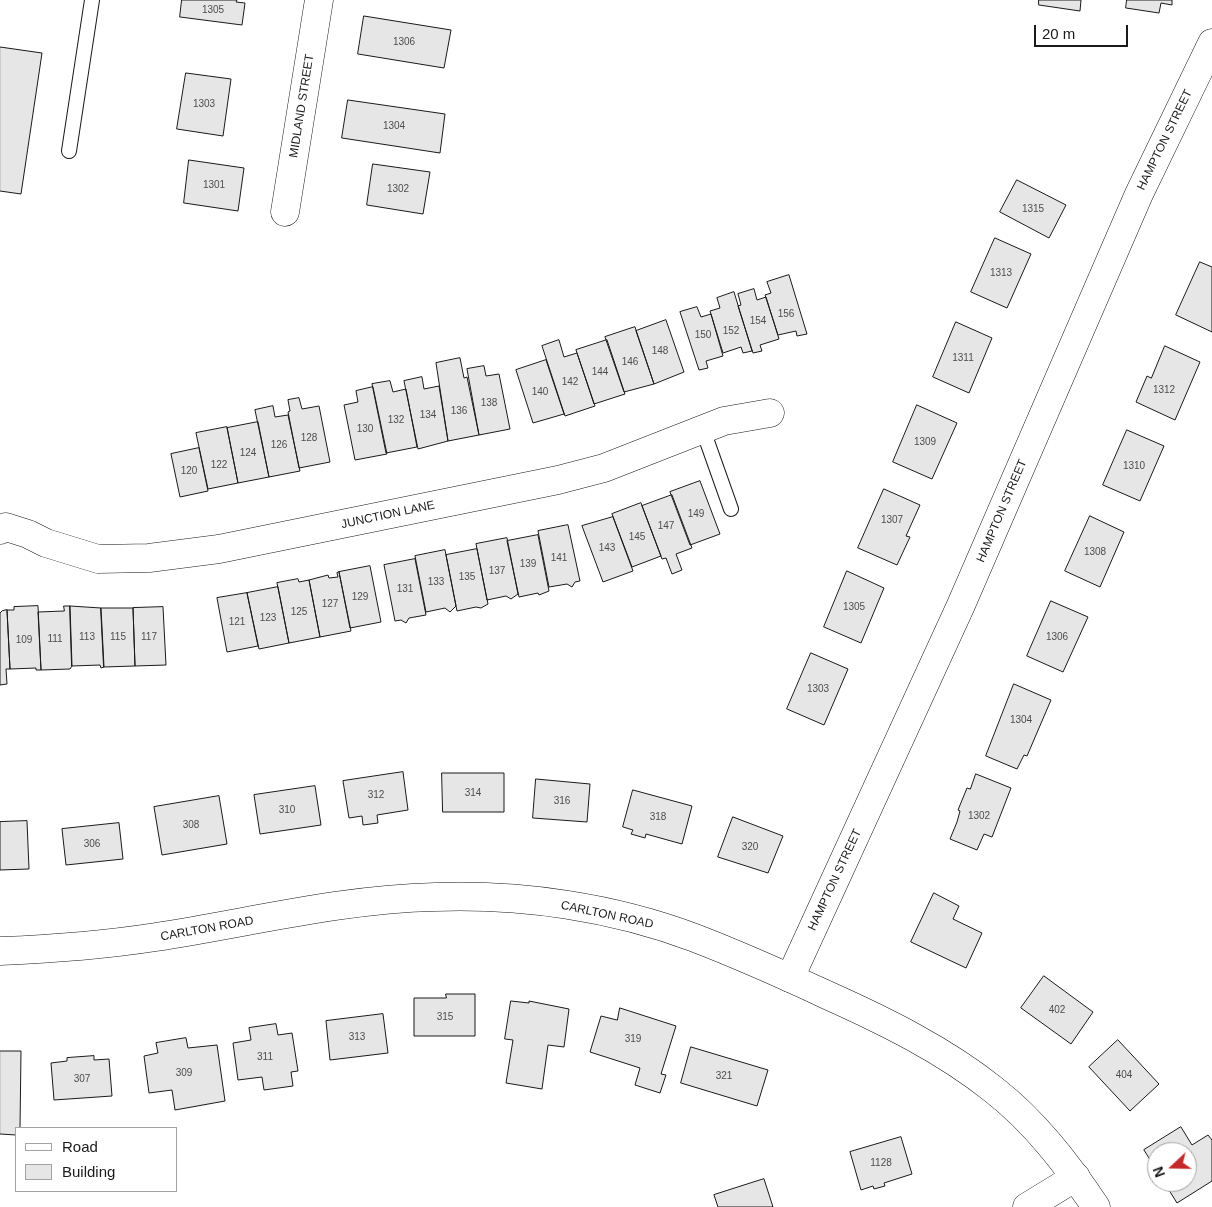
<!DOCTYPE html>
<html>
<head>
<meta charset="utf-8">
<style>
	body { margin:0 }
	#map { position:relative; width:1212px; height:1207px; overflow:hidden; background:#fff; font-family:Helvetica,sans-serif }
	canvas { display:block }
	.legend { position:absolute; left:15px; top:1127px; width:162px; height:65px; box-sizing:border-box; background:#fff; border:1px solid #a3a3a3; margin:0; padding:6px 9px; list-style:none; font-size:15px; color:#1a1a1a }
	.legend li { display:flex; align-items:center; gap:10px; height:25px }
	.legend b { width:25px; border:1px solid #a3a3a3 }
	.north { position:absolute; left:1147px; top:1142px; width:50px; height:50px; box-sizing:border-box; background:#fff; border:1px solid #a3a3a3; border-radius:50%; rotate:249deg; font-size:14px; font-weight:700; line-height:20px; text-align:center; color:#1a1a1a }
	.north::after { content:''; display:block; margin:auto; width:18px; height:22px; background:#c62828; clip-path:polygon(50% 0,100% 100%,50% 72%,0 100%) }
	.scale { position:absolute; left:1034px; top:25px; width:94px; height:22px; box-sizing:border-box; border:2px solid #1a1a1a; border-top:0; padding-left:6px; font-size:15px; line-height:18px; white-space:nowrap; color:#1a1a1a; -webkit-text-stroke:4px #fff; paint-order:stroke }
</style>
</head>
<body>
<div id="map">
<canvas width="1212" height="1207"></canvas>
<ul class="legend">
<li><b style="height:6px;background:#fff"></b>Road</li>
<li><b style="height:14px;background:#e6e6e6"></b>Building</li>
</ul>
<div class="north">N</div>
<div class="scale">20 m</div>
</div>
<script>
const g = document.querySelector('canvas').getContext('2d');
g.lineJoin = 'round';
function fillPath(path, color) { g.fillStyle = color; g.fill(path, 'evenodd'); }
function trace(path, color, width, dash) { g.strokeStyle = color; g.lineWidth = width; g.lineCap = dash ? 'butt' : 'round'; g.setLineDash(dash || []); g.stroke(path); }
function drawText(font, color, halo, rows, align = 'center') {
  g.font = font + ' Helvetica,sans-serif'; g.lineWidth = 4; g.setLineDash([]); g.textBaseline = 'middle'; g.strokeStyle = halo; g.fillStyle = color; for (const [text, x, y, turn = 0] of rows) {
    g.save(); g.translate(x, y); g.rotate((+turn || 0) * Math.PI / 180); g.textAlign = isNaN(turn) ? turn : align; if (halo) g.strokeText(text, 0, 0); g.fillText(text, 0, 0); g.restore();
  }
}
const building = new Path2D(`
	M182 0H237L236 2 245 3 242 25 180 17Z
	M1039 0H1081L1080 11 1039 5Z
	M1127 0H1172V5L1161 3 1159 13 1126 8Z
	M364 16 451 30 444 68 358 54Z
	M0 47 42 53 21 194 0 191Z
	M186 73 231 79 223 136 177 129Z
	M348 100 445 114 440 153 342 138Z
	M189 160 244 168 238 211 184 203Z
	M373 164 430 172 423 214 367 205Z
	M1017 180 1066 205 1049 238 1000 212Z
	M995 238 1031 254 1007 308 971 292Z
	M1200 262 1212 267V332L1176 315Z
	M789 275 807 334 797 336 796 331 778 335 765 295 771 293 767 282Z
	M754 289 757 300 766 297 779 339 760 345 762 351 753 353 738 306 741 305 738 294Z
	M734 292 752 351 743 353 741 347 723 353 710 311 720 308 717 298Z
	M697 307 701 317 711 314 723 356 706 361 708 368 699 370 680 312Z
	M666 320 684 372 654 384 636 331Z
	M956 322 992 338 969 393 933 377Z
	M635 327 654 384 624 392 605 337Z
	M559 340 564 357 577 353 595 406 565 416 542 346Z
	M607 340 625 394 594 404 576 350Z
	M1165 346 1200 362 1175 420 1136 402 1147 376 1151 378Z
	M460 358 464 378 467 377 479 435 448 441 436 363Z
	M546 360 564 414 533 423 516 370Z
	M484 366 486 376 499 374 510 429 479 435 467 369Z
	M422 377 424 389 439 386 448 441 418 449 404 381Z
	M390 381 393 392 406 389 417 447 386 453 372 384Z
	M373 387 387 454 355 460 344 405 358 402 356 391Z
	M299 398 302 409 319 406 330 462 299 468 288 412 290 411 288 400Z
	M917 405 957 423 932 479 893 462Z
	M273 406 275 417 288 415 300 471 269 477 255 410Z
	M258 422 269 477 238 483 227 428Z
	M227 427 238 483 208 489 196 433Z
	M1127 430 1164 446 1140 501 1103 485Z
	M199 448 208 491 180 497 171 454Z
	M700 481 720 534 690 545 670 492Z
	M884 489 920 505 906 536 910 537 897 565 858 548Z
	M672 495 692 548 676 554 682 570 672 574 666 558 662 559 642 506Z
	M641 503 661 556 632 567 612 514Z
	M1090 516 1124 532 1100 587 1065 571Z
	M613 517 633 571 603 582 582 526Z
	M568 525 580 581 575 582 572 587 567 584 549 587 538 531Z
	M538 535 549 591 539 595 538 593 519 597 507 541Z
	M507 538 518 594 511 599 506 596 487 600 476 544Z
	M477 549 488 604 481 608 476 607 457 611 446 555Z
	M445 550 456 606 450 612 445 608 426 612 415 556Z
	M415 559 426 615 409 618 406 623 401 620 395 621 384 565Z
	M370 566 381 622 350 628 339 572Z
	M847 571 884 588 861 643 824 627Z
	M339 572 351 631 320 637 309 580 328 575 329 578 338 577 337 573Z
	M298 579 299 582 309 580 320 637 289 643 277 583Z
	M278 587 289 643 259 649 247 593Z
	M247 593 258 646 227 652 217 598Z
	M1051 601 1088 617 1063 672 1027 656Z
	M38 606 41 670H36V668L10 669 7 610H14V607Z
	M64 606H70L72 666 70 669 41 670 38 612 64 611Z
	M70 606 101 608 104 667 101 668 100 665 72 666Z
	M163 607 166 665 135 666 133 608Z
	M101 608H133L135 666 104 667Z
	M7 610 10 669H6L7 684 0 685V613L2 611Z
	M811 653 848 669 824 725 787 709Z
	M1014 684 1051 700 1027 756 1024 755 1017 769 986 756Z
	M403 772 408 810 377 815 378 823 363 825 362 816 349 818 343 781Z
	M442 773H504V812H443Z
	M976 774 1011 788 992 837 984 834 977 850 950 839 957 822 960 811 958 810 967 788 970 789Z
	M536 779 590 784 587 822 533 818Z
	M315 786 321 825 260 834 254 795Z
	M633 790 692 806 682 844 646 834 645 838 631 834 633 830 623 827Z
	M219 796 227 844 162 855 154 807Z
	M733 817 783 836 768 873 718 857Z
	M27 821 29 869 0 870V822Z
	M119 823 123 859 66 865 62 829Z
	M934 893 959 906 953 919 982 933 966 968 911 942Z
	M1044 976 1093 1012 1071 1044 1021 1008Z
	M446 994H475V1036H414V998H446Z
	M511 1001 529 1003V1001L569 1009 564 1047 548 1045 542 1089 506 1083 513 1040 505 1039Z
	M620 1008 676 1026 661 1074 666 1075 660 1093 635 1085 640 1068 590 1052 601 1016 617 1020Z
	M383 1014 388 1053 330 1060 326 1021Z
	M276 1024 278 1035 292 1033 298 1071 291 1072 293 1086 264 1090 262 1077 238 1080 233 1043 251 1040 249 1028Z
	M186 1038 188 1048 217 1045 225 1101 175 1110 172 1090 149 1093 144 1056 158 1053 156 1043Z
	M1118 1040 1159 1084 1130 1111 1089 1067Z
	M691 1047 768 1070 757 1106 681 1083Z
	M0 1051H21L20 1128H16V1135L0 1134Z
	M94 1056V1060L109 1059 112 1096 54 1100 51 1063 67 1061V1058Z
	M1181 1127 1192 1145 1208 1135 1212 1140V1181L1177 1203 1164 1182H1187V1152H1157V1171L1144 1150Z
	M901 1137 912 1174 884 1183 885 1186 874 1189 873 1186 861 1190 850 1152Z
	M764 1179 773 1207H718L714 1195Z`);
fillPath(building, '#e6e6e6');
trace(building, '#1a1a1a', 1);
const service = new Path2D(`
	M69 151 92 0
	M703 430 731 509`);
const minor = new Path2D(`
	M285 212 319 0
	M0 530 6 527 28 534 46 543 98 559 149 558 219 549 558 480 604 468 724 421 770 413
	M790 978 961 605 1139 194 1212 43
	M1027 1207 1076 1177`);
const secondary = new Path2D(`
	M0 951C52 949 104 945 156 937 248 923 341 899 435 897 522 894 613 907 695 938 739 955 784 975 827 995 885 1021 944 1050 994 1090 1035 1122 1067 1164 1096 1207`);
trace(service, '#1a1a1a', 16);
trace(minor, '#1a1a1a', 29);
trace(secondary, '#1a1a1a', 29);
trace(service, '#fff', 14);
trace(minor, '#fff', 28);
trace(secondary, '#fff', 28);
drawText('10px', '#4d4d4d', null, [
	["1305",213,10],
	["1306",404,42],
	["1303",204,104],
	["1304",394,126],
	["1301",214,185],
	["1302",398,189],
	["1315",1033,209],
	["1313",1001,273],
	["156",786,314],
	["154",758,321],
	["152",731,331],
	["150",703,335],
	["148",660,351],
	["1311",963,358],
	["146",630,362],
	["144",600,372],
	["142",570,382],
	["1312",1164,390],
	["140",540,392],
	["138",489,403],
	["136",459,411],
	["134",428,415],
	["132",396,420],
	["130",365,429],
	["128",309,438],
	["1309",925,442],
	["126",279,445],
	["124",248,453],
	["122",219,465],
	["1310",1134,466],
	["120",189,471],
	["149",696,514],
	["1307",892,520],
	["147",666,526],
	["145",637,537],
	["143",607,548],
	["1308",1095,552],
	["141",559,558],
	["139",528,564],
	["137",497,571],
	["135",467,577],
	["133",436,582],
	["131",405,589],
	["129",360,597],
	["127",330,604],
	["1305",854,607],
	["125",299,612],
	["123",268,618],
	["121",237,622],
	["113",87,637],
	["115",118,637],
	["117",149,637],
	["1306",1057,637],
	["111",55,639],
	["109",24,640],
	["1303",818,689],
	["1304",1021,720],
	["314",473,793],
	["312",376,795],
	["316",562,801],
	["310",287,810],
	["1302",979,816],
	["318",658,817],
	["308",191,825],
	["306",92,844],
	["320",750,847],
	["402",1057,1010],
	["315",445,1017],
	["313",357,1037],
	["319",633,1039],
	["311",265,1057],
	["309",184,1073],
	["404",1124,1075],
	["321",724,1076],
	["307",82,1079],
	["1128",881,1163]
]);
drawText('12px', '#1a1a1a', '#fff', [
	["MIDLAND STREET",302,106,-81],
	["HAMPTON STREET",1165,140,-64],
	["HAMPTON STREET",1002,511,-67],
	["JUNCTION LANE",388,515,-12],
	["HAMPTON STREET",835,880,-65],
	["CARLTON ROAD",607,915,12],
	["CARLTON ROAD",207,929,-10]
]);
</script>
</body>
</html>
